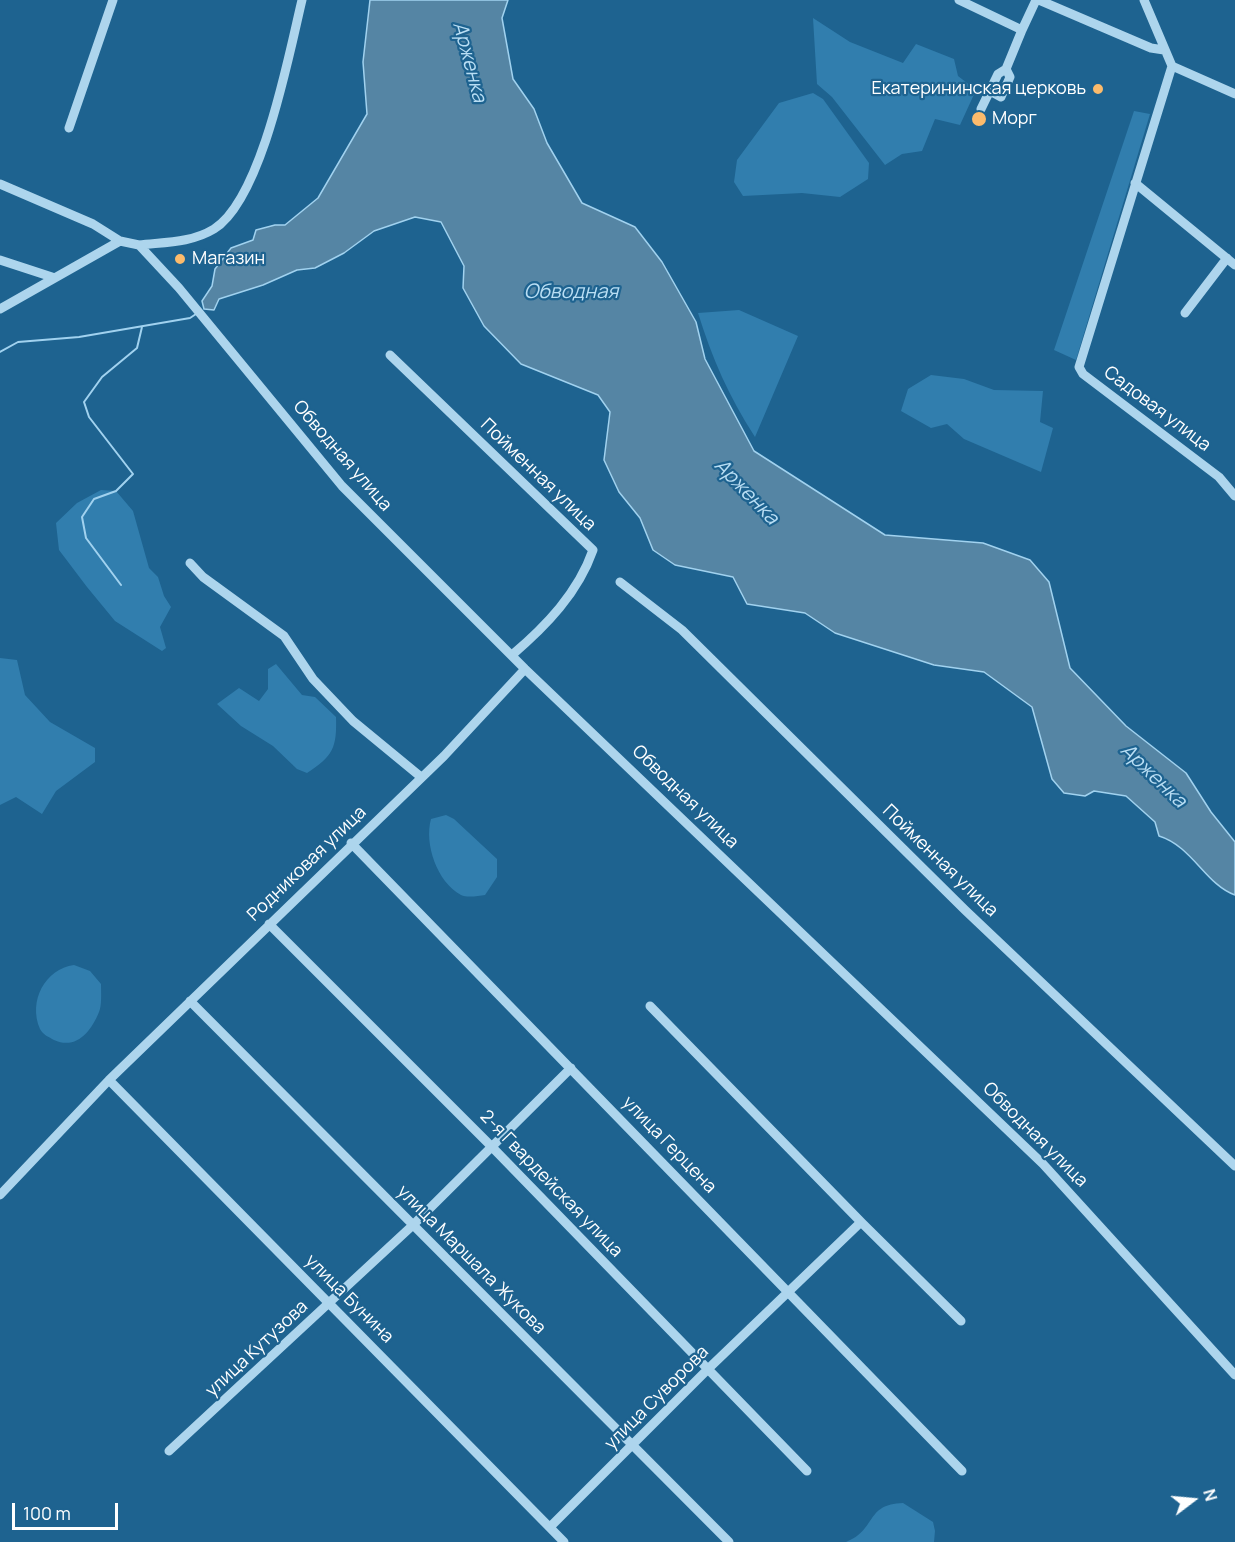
<!DOCTYPE html>
<html>
<head>
<meta charset="utf-8">
<style>
	body { margin:0 }
	#map { position:relative; width:1235px; height:1542px; overflow:hidden; background:#1e6390; font-family:Manrope,sans-serif }
	canvas { display:block }
	.north { position:absolute; left:1163px; top:1470px; width:60px; height:60px; -webkit-text-stroke:4px #1e6390; paint-order:stroke; rotate:74deg; font-size:16px; font-weight:700; line-height:24px; text-align:center; color:#fff }
	.north::after { content:''; display:block; margin:auto; width:21px; height:27px; background:#fff; clip-path:polygon(50% 0,100% 100%,50% 72%,0 100%) }
	.scale { position:absolute; left:12px; top:1503px; width:106px; height:27px; box-sizing:border-box; border:3px solid #fff; border-top:0; padding-left:8px; font-size:18px; line-height:21px; white-space:nowrap; color:#fff; -webkit-text-stroke:4px #1e6390; paint-order:stroke }
</style>
</head>
<body>
<div id="map">
<canvas width="1235" height="1542"></canvas>
<div class="north">N</div>
<div class="scale">100 m</div>
</div>
<script>
const g = document.querySelector('canvas').getContext('2d');
g.lineJoin = 'round';
function fillPath(path, color) { g.fillStyle = color; g.fill(path, 'evenodd'); }
function trace(path, color, width, dash) { g.strokeStyle = color; g.lineWidth = width; g.lineCap = dash ? 'butt' : 'round'; g.setLineDash(dash || []); g.stroke(path); }
function drawText(font, color, halo, rows, align = 'center') {
  g.font = font + ' Manrope,sans-serif'; g.lineWidth = 4.5; g.setLineDash([]); g.textBaseline = 'middle'; g.strokeStyle = halo; g.fillStyle = color; for (const [text, x, y, turn = 0] of rows) {
    g.save(); g.translate(x, y); g.rotate((+turn || 0) * Math.PI / 180); g.textAlign = isNaN(turn) ? turn : align; if (halo) g.strokeText(text, 0, 0); g.fillText(text, 0, 0); g.restore();
  }
}
fillPath(new Path2D(`
	M813 18 850 42 903 63 916 44 954 59 958 76 976 90 960 125 935 119 922 151 902 154 885 165 832 97 817 84Z
	M813 93 823 99 869 163 868 179 840 197 802 193 743 196 734 182 737 160 779 103Z
	M1134 111 1150 114 1076 360 1054 350Z
	M739 310 798 336 755 437C729 397 712 358 698 313Z
	M931 375 964 379 994 390 1043 391 1040 422 1053 428 1041 472 964 439 947 424 931 428 901 411 908 389Z
	M101 490 116 491 133 511 149 568 158 577 164 596 171 607 160 627 166 648 162 651 115 621 87 587 59 550 56 523 77 503Z
	M0 658 17 660 25 695 50 722 95 748V762L56 791 42 814 16 797 0 805Z
	M276 664 302 695 315 697 336 717C337 748 333 756 307 773L297 769 273 746 241 726 217 704 239 688 259 701 268 689V669Z
	M446 815 454 819 497 859V877L485 895C478 896 467 898 461 895 437 882 424 844 431 819Z
	M74 965 90 971 101 984C101 993 102 1005 99 1012 91 1032 76 1050 54 1040 49 1037 43 1035 40 1029 28 1001 45 969 74 965Z
	M903 1503 933 1522 935 1531 934 1542H846C877 1530 865 1504 903 1503Z`), '#317eae');
const water = new Path2D(`
	M370 0H508L502 18 513 79 534 109 547 143 582 203 635 227 662 262 696 322 705 359 754 451 885 535 983 543 1030 560 1049 582 1070 668 1126 726 1186 773 1211 812 1235 842V895C1206 885 1192 846 1159 836L1155 822 1126 796 1094 791 1085 796 1064 793 1052 779 1032 707 984 672 934 665 835 633 805 613 747 604 733 577 675 565 653 550 640 518 619 492 604 460 610 412 598 395 521 364 484 326 463 288 464 266 441 222 415 217 374 231 344 253 315 268 297 270 263 285 219 299 214 310 204 309 202 301 212 286 215 269 231 248 253 240 256 230 275 225H285L318 198 367 114 363 62Z`);
fillPath(water, '#5585a4');
trace(water, '#a1d2ef', 1.5);
trace(new Path2D(`
	M0 352 18 342 79 337 190 318 196 314
	M121 585 86 538 82 517 94 499 116 491 133 474 89 417 84 402 102 377 137 348 142 327`), '#a1d2ef', 2);
trace(new Path2D(`
	M959 0 1022 30 1036 0
	M1039 0 1151 48 1164 50
	M1144 0 1172 66 1235 94
	M1172 66 1079 367 1083 374 1219 477 1235 496
	M990 91 1001 97 1010 77 1006 69
	M981 109 998 74 1006 69 1022 30
	M69 128 113 0
	M1135 183 1235 265
	M0 184 93 224 120 241 139 245 179 288 342 486 525 669 1043 1164 1235 1375
	M139 245C165 242 191 243 214 229 262 199 289 54 302 0
	M0 260 52 277
	M0 309 120 241
	M1185 313 1227 258
	M390 355 593 550C578 593 546 626 512 655
	M190 563 203 577 284 636 313 679 353 721 421 777
	M620 582 682 630 965 910 1235 1166
	M351 843 962 1471
	M269 924 492 1147 807 1471
	M190 1001 729 1542
	M650 1006 861 1222
	M109 1080 564 1542
	M0 1195 109 1080 444 756 525 669
	M169 1451 413 1225 571 1068
	M550 1527 708 1369 861 1222 961 1321`), '#add5ed', 9);
for (const [x, y, r, color] of [
	[1098,89,6,"#fcbb6c"],
	[979,119,8,"#fcbb6c"],
	[180,259,6,"#fcbb6c"]
]) { const dot = new Path2D(); dot.arc(x, y, r, 0, 2 * Math.PI); g.fillStyle = color; g.fill(dot); trace(dot, '#1e6390', 2); }
drawText('18px', '#fff', '#1e6390', [
	["Екатерининская церковь",1086,89,"right"],
	["Морг",992,119],
	["Магазин",192,259]
], 'left');
drawText('18px', '#fff', '#1e6390', [
	["Садовая улица",1157,409,37],
	["Обводная улица",342,456,49],
	["Пойменная улица",538,475,44],
	["Обводная улица",685,797,44],
	["Пойменная улица",940,861,44],
	["Родниковая улица",307,864,-44],
	["Обводная улица",1035,1135,45],
	["улица Герцена",669,1145,46],
	["2-я Гвардейская улица",551,1184,46],
	["улица Маршала Жукова",471,1260,45],
	["улица Бунина",349,1299,45],
	["улица Кутузова",257,1349,-43],
	["улица Суворова",657,1398,-45]
]);
drawText('italic 20px', '#b9def4', '#1e6390', [
	["Арженка",469,62,75],
	["Обводная",571,292],
	["Арженка",746,492,46],
	["Арженка",1153,776,44]
]);
</script>
</body>
</html>
